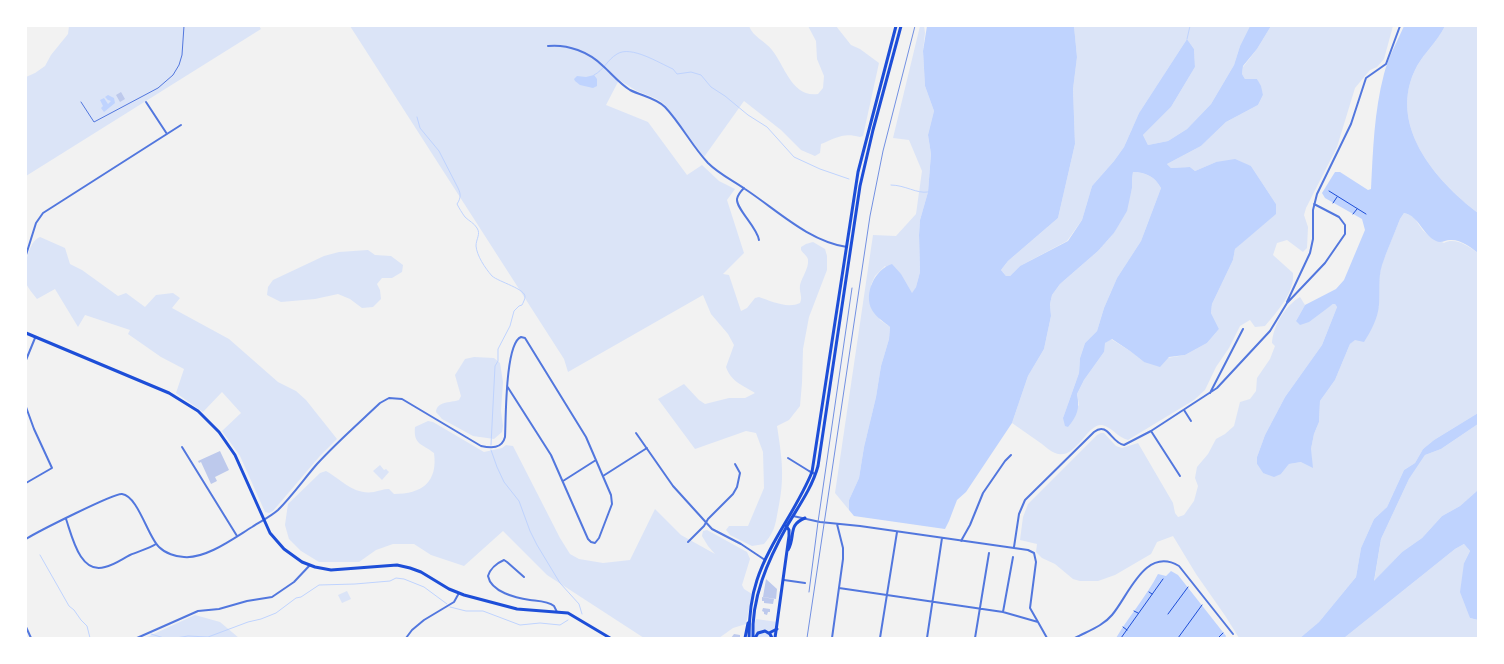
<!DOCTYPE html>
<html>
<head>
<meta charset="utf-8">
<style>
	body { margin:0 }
	#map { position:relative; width:1504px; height:664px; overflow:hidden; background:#f2f2f2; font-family:Ubuntu,sans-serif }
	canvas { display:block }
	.frame { position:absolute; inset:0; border:27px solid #fff; pointer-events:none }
</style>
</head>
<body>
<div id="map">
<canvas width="1504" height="664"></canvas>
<div class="frame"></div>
</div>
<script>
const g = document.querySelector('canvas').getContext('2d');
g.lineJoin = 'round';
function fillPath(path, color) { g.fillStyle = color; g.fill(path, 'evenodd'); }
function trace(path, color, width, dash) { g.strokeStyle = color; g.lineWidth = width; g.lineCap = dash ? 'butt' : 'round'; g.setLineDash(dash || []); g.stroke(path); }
fillPath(new Path2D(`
	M69 26H259L261 29 26 176V77L35 73 45 66 51 55 68 34Z
	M350 26H749C753 37 765 41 772 50 785 66 792 98 818 94L823 88 824 76 817 59 816 41 808 26H836L851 45 860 49 879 63 863 136 860 137C843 132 836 138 821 144L820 153 815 156 801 150 781 130 744 101 704 157 664 104 657 99 637 91 619 80 606 105 648 122 687 175 702 165 719 181 735 189 727 200 744 253 723 274 729 275 741 311 747 308 755 298 759 297C771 301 787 309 800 303 803 297 799 292 800 285 802 277 809 268 808 260 808 257 803 253 801 250V247L806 244 813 242 825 249 827 256V270L809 317 803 349 802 383 800 406 789 420 777 426C782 458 785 478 778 510 775 526 775 531 764 544L752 546 730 535 726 530 729 526H748L764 488 763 452 756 433 746 431 695 449 658 399 684 384 699 400 705 404 729 398H745L755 393C743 385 731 382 726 367L734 345 728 334 711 314 703 295 568 372 564 359Z
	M920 26H924L925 33 923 51 925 86 934 111 928 135 931 154 928 192 920 220 919 235 920 272 916 287 912 294 885 266 875 276 871 285 880 320 890 327 889 339 881 366 876 397 864 447 859 478 849 500V510L835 493 873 235 896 236 916 214 922 171 909 140 893 138Z
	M1074 26H1250L1240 46 1234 65 1211 104 1187 129 1168 141 1148 145 1143 135 1171 107 1195 67 1194 49 1187 39 1139 113 1124 147 1114 161 1092 186 1082 220 1067 241 1020 266 1010 276H1006L1001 270 1008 261 1058 218 1075 144 1073 89 1077 57Z
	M1271 26H1393L1384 59 1377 67 1370 70 1355 88 1337 147 1306 208 1304 215 1308 227 1307 248 1303 252 1287 240 1277 243 1273 255 1293 273C1295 292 1277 312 1265 326L1255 327 1250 320 1240 326 1229 348 1216 367 1205 390 1194 400 1128 440C1118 438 1112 427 1102 425 1087 423 1075 462 1055 453 1050 451 1046 447 1042 444 1032 437 1022 430 1012 423L1028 376 1044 349 1051 316 1050 304 1052 295 1060 284 1098 251 1114 233 1129 199 1132 188V179L1133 172C1146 172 1155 177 1161 188L1141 241 1117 278 1104 308 1097 331 1085 343 1080 358 1079 373 1063 418 1079 405 1077 394 1084 380 1104 352V343L1111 339 1130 351 1144 362 1185 355 1207 343 1219 329 1211 313 1212 304 1233 260 1235 249 1258 228 1276 204 1251 166 1216 162 1195 171 1190 167 1171 168 1167 164 1201 146 1226 122 1258 105 1263 95 1257 79H1245L1242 74 1243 67 1257 49Z
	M1445 26H1478V213C1435 180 1386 124 1417 66 1425 52 1437 42 1445 26Z
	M1404 213C1418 216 1417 226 1426 233 1431 237 1438 240 1444 243 1455 237 1468 246 1478 253V413L1434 440 1423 449 1415 463 1404 470 1387 507 1374 519 1361 548 1356 577 1319 622 1300 638H1239L1226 617 1196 574 1173 536 1157 542 1151 554 1115 575 1098 581H1080L1073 579 1055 564 1042 558 1036 552 1037 544 1020 540 1023 517 1028 504 1097 435 1101 433H1104L1116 446 1122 448 1138 443 1173 503 1175 513 1178 517 1184 515 1194 501 1198 486 1195 478 1197 467 1208 454 1216 439 1225 434 1234 426 1240 402 1250 399 1256 391 1257 378 1270 359 1275 346 1272 343C1273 326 1285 306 1300 297L1305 305 1296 321 1322 311 1333 304H1335L1337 307 1322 345 1285 397 1265 435 1257 457V464L1263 473 1281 474 1289 464 1301 462 1311 449 1314 434 1319 422 1320 401 1335 380 1350 344 1354 340 1379 306 1378 288 1381 266 1400 219Z
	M40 237 65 248 70 264 82 270 118 296 126 293 145 307 156 295 173 293 180 298 172 308 229 339 278 382 296 391 306 400 337 439 319 457 273 511 269 513 265 512 240 456 222 431 241 413 222 392 203 412 176 393 184 369 161 357 128 334 130 330 85 315 78 327 55 289 37 299C33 294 28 288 26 283 22 272 28 241 40 237Z
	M368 250 375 255 391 256 403 265 402 272 392 278H382L377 284 380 290 381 299 373 307 362 308 350 299 338 294 315 299 281 302 267 295 268 287 273 280 324 256 339 252Z
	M474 357 494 358 500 363 503 382 501 411 503 426 502 432 494 439 473 436 442 419 436 412C437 401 450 403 459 400L461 396 455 375 465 359Z
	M428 421 433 422 484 452 502 448 506 445 513 446 560 538 570 554 579 559 603 563 630 560 655 509 681 535 715 554 708 546 702 536 703 531 707 530 747 552 750 559 742 585 744 589 752 594 746 624 733 628 719 638H644L547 575 503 531 464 566 431 555 414 544H393L376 550 359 562H319L301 551 289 539 285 525 288 504 320 473 326 471C342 480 353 495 374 492 379 491 383 489 389 489L394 494C422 494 438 482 434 453 423 444 413 445 415 427Z
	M1478 424V490L1460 506 1442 516 1422 538 1402 552 1374 582 1381 539 1409 479 1425 455 1441 449Z
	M380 465 384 470 386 469 389 472 382 480 373 471Z
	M1464 544 1470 551 1464 563 1470 618 1478 620V638H1344L1455 549Z
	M347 591 351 599 342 603 338 595Z
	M195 615 220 622 239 638H145Z
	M756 619 777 622 775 638H748Z`), '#dbe4f7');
fillPath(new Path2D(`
	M927 26H1074L1077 57 1073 89 1075 144 1058 218 1008 261 1001 270 1006 276H1010L1020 266 1068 241 1082 220 1092 186 1114 161 1124 147 1139 113 1187 39 1194 49 1195 67 1171 107 1143 135 1148 145 1168 141 1187 129 1211 104 1234 65 1240 46 1250 26H1271L1257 49 1243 66 1242 74 1245 79H1257L1261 86 1263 95 1258 105 1226 122 1201 146 1167 164 1171 168 1190 167 1195 171 1216 162 1235 159 1251 166 1276 204V214L1235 249 1233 260 1212 304 1211 313 1219 329 1207 343 1185 355 1169 357 1160 367 1144 362 1130 351 1112 339 1105 343 1104 352 1084 380 1077 394C1080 409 1077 416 1068 427L1065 426 1063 418 1079 373 1080 358 1085 343 1097 331 1104 308 1117 278 1141 241 1161 188C1155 177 1146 172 1133 172L1132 179V188L1127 211 1114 233 1098 251 1060 284 1052 295 1050 304 1051 316 1044 349 1028 376 1012 423 966 492 957 500 949 521 945 529 854 516 849 510V500L859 478 864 447 876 397 881 366 889 339 890 327C884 322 876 317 872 310 863 294 875 269 892 264L901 274 912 293 916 287 920 272 919 235 920 220 928 192 931 154 928 135 934 111 925 86 923 51Z
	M1404 26H1445C1437 42 1425 52 1417 66 1386 124 1435 180 1478 213V253C1471 247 1460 239 1450 240 1445 240 1441 244 1436 241 1422 234 1419 216 1404 213L1400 219C1394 235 1387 250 1382 265 1378 278 1380 292 1379 305 1378 318 1371 331 1364 342L1355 340 1350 344 1335 380 1320 401 1319 422 1314 434 1311 449 1313 468 1301 462 1289 464 1281 474 1274 477 1263 473 1257 464V457L1265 435 1285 397 1322 345 1337 307 1335 304H1333L1309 322 1300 325 1296 321 1305 305 1336 289 1344 280 1365 230 1362 219 1325 198 1322 193 1335 172H1340L1368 190 1371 189C1373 151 1374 112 1384 74 1388 58 1397 42 1404 26Z
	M594 75 597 79V86L593 88 580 85 575 81 574 79 577 76 586 77Z
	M108 95 114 98 115 103 104 112 101 108 103 106 100 100 104 98 108 104 111 101 108 100 105 97Z
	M1478 413V424L1441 449 1425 455 1409 479 1381 539 1374 581 1402 552 1422 538 1442 516 1460 506 1478 490V620L1470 618 1460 592 1464 563 1470 551 1464 544 1455 549 1344 638H1300L1319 622 1356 577 1361 548 1374 519 1387 507 1404 470 1415 463 1423 449 1434 440Z
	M1171 571 1178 575 1226 636 1225 638H1116C1129 616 1146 597 1158 574L1166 576Z`), '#bfd3fe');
trace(new Path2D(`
	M1187 39 1190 26
	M594 75C604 70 607 60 617 54 631 45 659 63 673 69L677 74 691 72 701 75 711 87 725 96 748 115 767 127 794 157 820 169 849 179
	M417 117 420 128 439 151 458 188C461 194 461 198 457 204 459 208 462 213 465 217 469 221 474 223 477 228 481 234 476 239 476 246 477 256 485 268 492 276 499 282 526 289 525 297 525 299 523 303 522 305L519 306 514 311 510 326 498 349V361L495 366 491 445
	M891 185C905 185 917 194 928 192
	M491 450 497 467 504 482 519 501 530 531 537 545 560 583 579 604 582 614
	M40 555 69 606 74 610 81 620 87 626 90 638
	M450 607 466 611H483L520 625 540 623 560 625 568 620
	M151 634 164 638
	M131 638H136
	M176 638 188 636 208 637 248 622 261 619 276 613 296 598 301 597 319 585 355 584 390 581 396 578 404 579 424 587 447 604`), '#bfd3fe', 1);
fillPath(new Path2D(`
	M121 92 125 99 120 102 116 95Z
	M220 451 229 470 215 477 217 481 211 484 201 462 199 463 198 461Z
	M766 579 777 589 776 599 763 597Z
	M762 597 774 599 773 604 764 603V601H762Z
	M763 608 770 609V612H768L767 615 764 614V612L762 611Z
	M734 634 740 635V638H731Z`), '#bdc9ec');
trace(new Path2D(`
	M1329 191 1366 214
	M1333 203 1337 197
	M1353 214 1357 209
	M1149 592 1152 594
	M1134 611 1138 613
	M1168 614 1188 587
	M1123 627 1127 630
	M1121 638 1163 579
	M1178 638 1202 605
	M1218 638 1223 633`), '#1d4ed8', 1);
trace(new Path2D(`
	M81 102 94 122 158 88 173 75 179 65 182 55 184 26`), '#5277de', 1);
trace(new Path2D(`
	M548 46C568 44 589 52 603 66 612 74 619 83 630 90 642 96 656 98 665 107 681 124 692 146 708 163 719 174 732 180 745 189 777 210 808 241 847 247
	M146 102 167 134
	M744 188C741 191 738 194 737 199 736 209 757 227 759 240
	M26 255 36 223 43 213 181 125
	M1287 302 1310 253 1313 239V210L1317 194 1351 124 1366 78 1386 64 1400 26
	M26 360 35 338
	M1210 393 1243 329
	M26 407 34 429 52 468 26 483
	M1184 410 1191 421
	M1151 431 1180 476
	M636 433 673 486 712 529 741 544 765 560
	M182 447 237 536
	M788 458 809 471 815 474
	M603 476 647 448
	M563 481 596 460
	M793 516 820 522 860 526 1028 550 1034 553 1036 562 1030 608 1038 622
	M66 519C72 536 80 575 105 567 114 565 122 559 130 555 139 551 148 549 156 544
	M26 539C37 532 114 493 122 494 138 496 148 537 159 547 165 553 176 557 184 557 206 559 234 538 252 527 261 521 270 517 278 510 292 496 304 479 317 464 337 442 359 423 380 403L389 398 402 399 481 446C491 448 502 449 505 437 506 420 505 343 521 337L525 338 586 437 611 495 612 504 599 538 595 543 591 542 588 539 551 455 507 386
	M961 541 970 525 983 493 1005 461 1011 455
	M688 542 704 526 708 519 733 494 737 487 740 473 735 464
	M1014 547 1019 514 1025 500 1094 432C1108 421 1111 443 1124 445L1151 431 1217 388 1270 331 1287 303 1325 263 1345 234V225L1339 217 1314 204
	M524 577 507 562 504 560C497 563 490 569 488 576 491 592 516 598 530 600 537 601 548 601 554 606 555 608 556 610 557 612
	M784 580 805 583
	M839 588 1003 612 1038 622 1047 638
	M1003 612 1013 557
	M26 627 31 638
	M137 638 198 611 219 609 247 601 272 597 294 582 310 565
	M406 638 412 630 424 620 454 602 459 593
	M832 638 843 559V548L837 524
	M880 638 897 532
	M927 638 942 538
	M975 638 989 553
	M1075 638C1088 631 1103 626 1112 615 1129 595 1145 546 1179 566L1233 634`), '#5277de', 2);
trace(new Path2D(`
	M26 333 169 393 198 411 219 432 235 455 270 533 284 549 302 562 315 567 331 570 397 565 410 568 421 572 449 589 464 595 517 609 568 613 610 638
	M788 550C796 537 787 525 805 518
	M775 638 789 536V530L786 526`), '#1d4ed8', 3);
trace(new Path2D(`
	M769 633 777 629
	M745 638 748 623
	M749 638C749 619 751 598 757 580 769 543 797 509 812 472L858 172 896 26
	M753 638C751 598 768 560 787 526 798 507 812 488 818 466L860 186 873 130 901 26
	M755 638 758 633 765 631 770 634 772 638`), '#1d4ed8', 3);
trace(new Path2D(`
	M809 592 818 522 852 288
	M807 638 870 216 883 151 915 26`), '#7290e2', 1);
</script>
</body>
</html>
